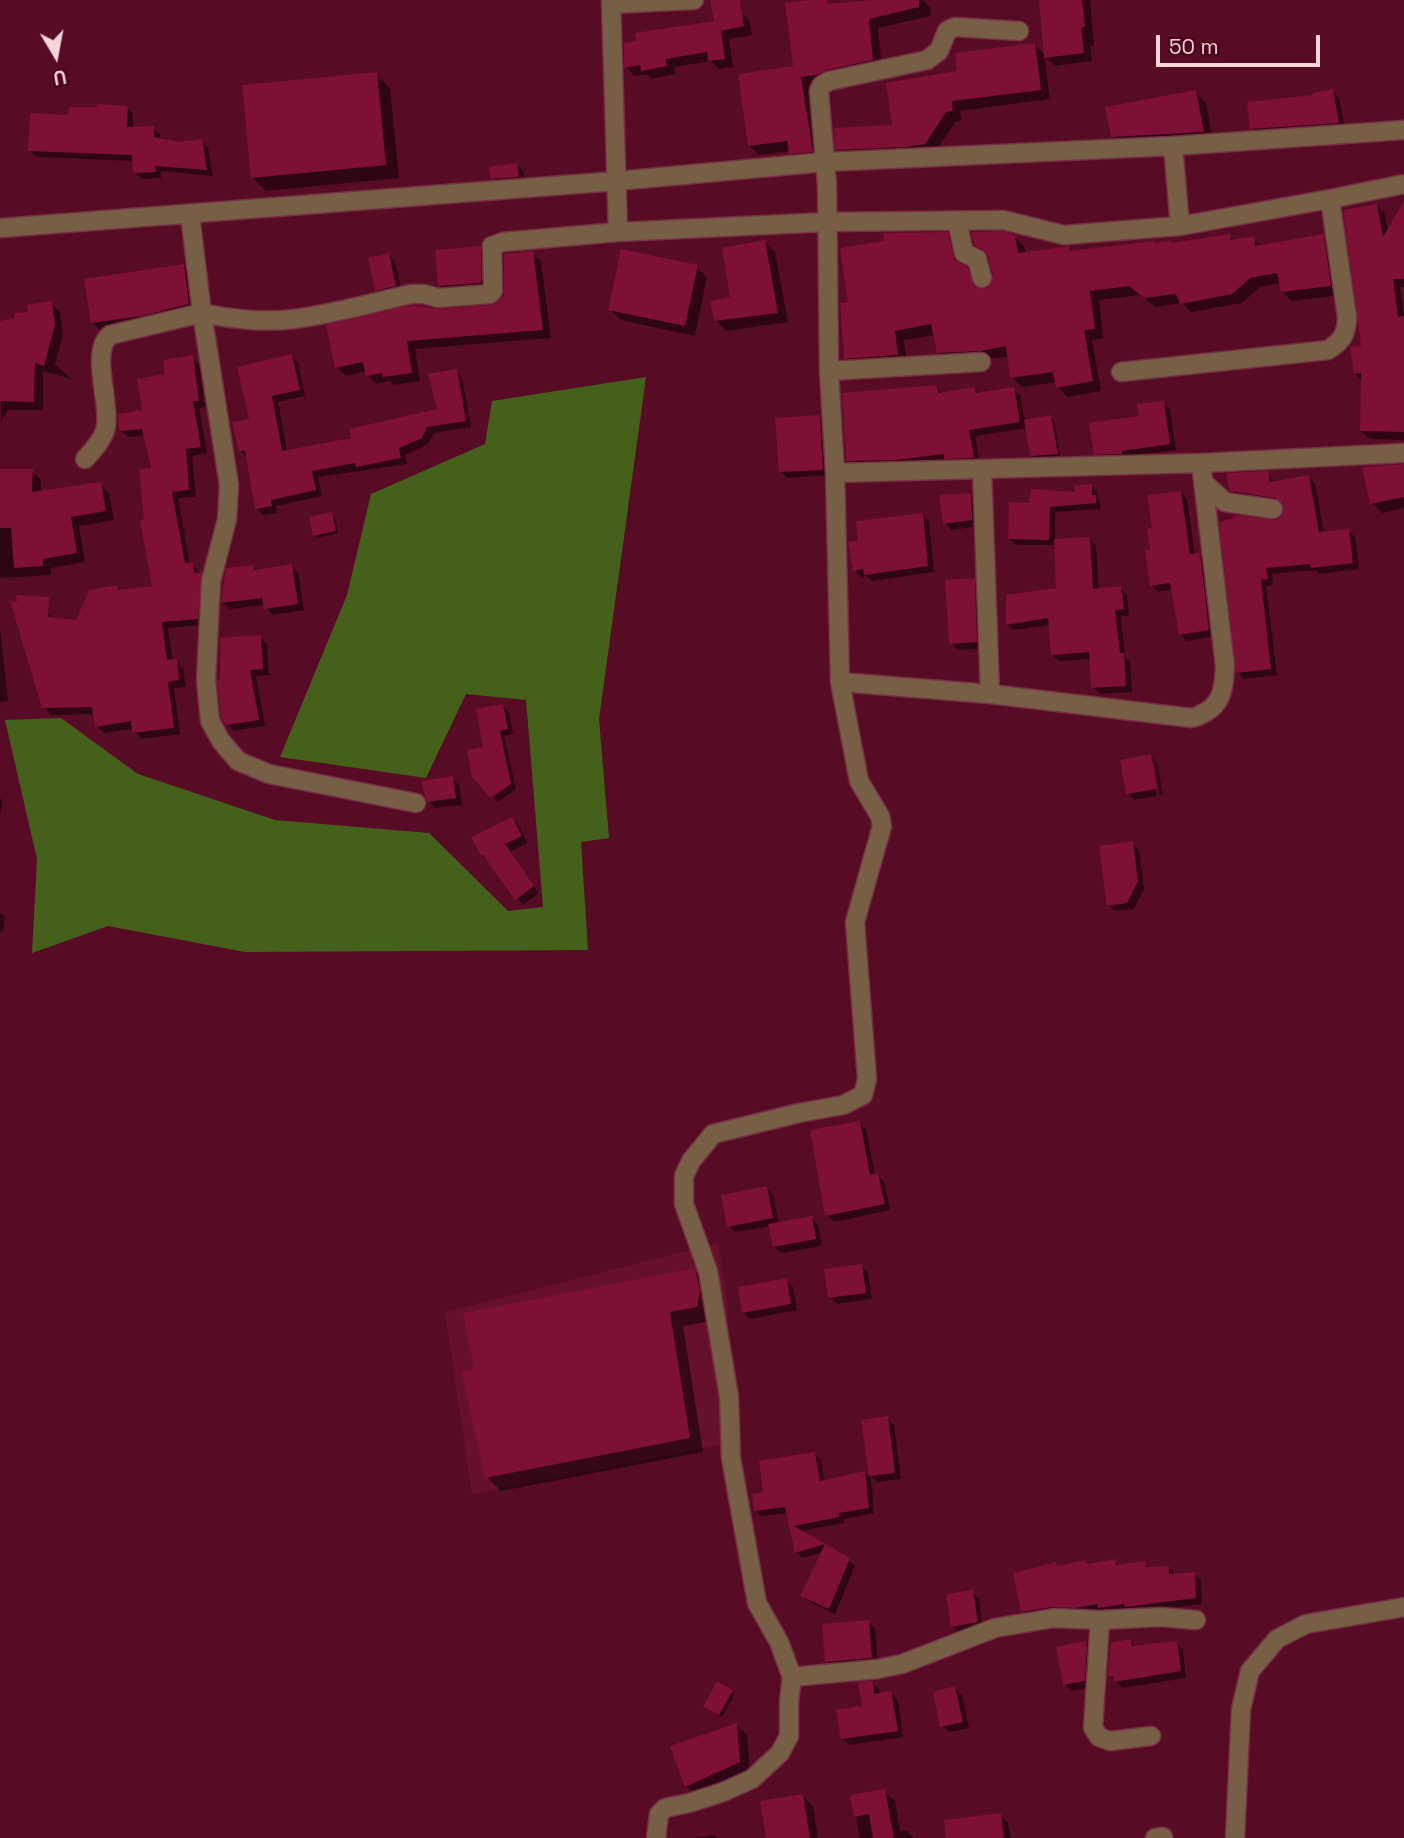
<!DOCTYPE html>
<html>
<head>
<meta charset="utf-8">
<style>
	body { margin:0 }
	#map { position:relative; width:1404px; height:1838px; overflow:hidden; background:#580b24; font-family:"Space Grotesk",sans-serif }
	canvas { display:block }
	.north { position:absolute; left:21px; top:21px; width:70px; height:70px; -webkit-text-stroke:5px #4c001b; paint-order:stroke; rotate:170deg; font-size:19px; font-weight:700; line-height:28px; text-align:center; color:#fcd5db }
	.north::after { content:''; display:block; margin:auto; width:24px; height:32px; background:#fcd5db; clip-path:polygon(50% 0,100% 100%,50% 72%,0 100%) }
	.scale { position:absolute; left:1156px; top:35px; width:164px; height:32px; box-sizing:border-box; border:4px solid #fcd5db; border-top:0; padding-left:9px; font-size:21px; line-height:24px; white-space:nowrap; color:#fcd5db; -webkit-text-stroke:5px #4c001b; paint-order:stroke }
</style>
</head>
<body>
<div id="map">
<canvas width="1404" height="1838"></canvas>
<div class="north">U</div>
<div class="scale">50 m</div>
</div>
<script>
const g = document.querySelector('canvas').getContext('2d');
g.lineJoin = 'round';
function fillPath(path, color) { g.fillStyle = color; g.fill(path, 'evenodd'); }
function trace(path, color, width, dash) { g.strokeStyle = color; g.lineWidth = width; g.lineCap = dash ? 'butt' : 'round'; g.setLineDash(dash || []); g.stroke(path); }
fillPath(new Path2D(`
	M718 1243 728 1306 725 1444 472 1494 445 1312Z`), '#66102b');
fillPath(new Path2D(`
	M646 377 599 719 609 838 581 842 588 950 245 952 108 926 32 953 37 859 5 720 61 718 138 774 275 820 429 833 508 911 543 907 526 700 466 694 426 778 280 757 347 595 371 494 485 444 492 401Z`), '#45601b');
fillPath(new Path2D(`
	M823 0 832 6 883 0H923L930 7 931 16 878 28 882 69 827 84 809 86 821 161 800 163 790 151 759 155 750 146 795 68Z
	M1041 0H1090L1094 46H1090L1092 61 1055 66 1044 55 1050 99 960 111 962 120 955 122 935 153 847 159 837 149 894 127 959 73 1035 45 1046 56Z
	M740 11 749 20 752 35 729 39 733 67 719 69 711 61 674 67 675 74 652 79 647 74 635 76 626 67Z
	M376 74 390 88 399 178 266 191 252 177Z
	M1333 91 1339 98 1345 129 1259 135 1252 128 1315 97Z
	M1195 92 1206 103 1213 142 1124 147 1113 137Z
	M127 107 133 114V129L153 128 160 134V140L179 144 201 141 208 147 213 176 161 171V178L142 179 135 173 134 161 37 157 30 151 70 117Z
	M517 165 523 171 525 183 499 185 493 178Z
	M1377 205 1385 214 1388 232 1404 207V287H1400L1404 314V440L1370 439 1361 431 1362 381 1355 374 1363 347Z
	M947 234 957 244 963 266 977 279 980 290 984 291 992 287 995 275 990 256 976 244 1014 236 1024 246 1026 254 1069 248 1073 253 1172 245 1229 236 1234 241 1253 238 1261 246 1323 236 1333 245 1340 295 1292 301 1282 291 1281 283 1260 287 1242 303 1191 312 1182 303 1156 307 1140 295 1099 300 1103 338 1092 340 1101 391 1068 397 1058 387 1057 382 1022 387 1012 377 1009 357 948 362 938 352 935 335 904 340 907 364 855 368 845 358 850 303Z
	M765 242 775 252 788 322 726 331 716 320 732 298Z
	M480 248 487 254V289L446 292 440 285Z
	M532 253 541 261 551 338 415 349 420 381 394 385 390 381 376 384 368 375 367 371 346 376 337 367 439 311 492 307 499 303Z
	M389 255 395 262 402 292 383 297 377 290Z
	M184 266 194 277 199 314 103 333 92 322Z
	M697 267 707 277 695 336 620 320 610 309Z
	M51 303 60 312 63 335 55 365 72 379 43 371V410H8L1 422 0 326Z
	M291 356 298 363 305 396 278 402 287 451 353 440 439 410 456 371 462 378 471 427 434 433 428 444 405 455 407 464 318 477 322 496 276 506 277 513 263 515 257 509 247 457 240 451 251 420Z
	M192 357 199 364 205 407 199 408 207 453 192 456 196 497 178 498 190 565H192L208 580 204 625 168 628 173 662 176 661 183 668 186 687 174 688 180 734 141 739 134 729 104 733 97 726 95 714 51 715 44 707 47 612 54 619 77 622 116 587 120 591 154 588 146 522 153 469 145 435 128 437 121 430 144 411 167 376Z
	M937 387 944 394 975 389 980 394 1013 389 1020 396 1025 422 1051 417 1054 420 1060 456 1035 458 1032 455 1027 428 975 436 980 464 953 465 948 460 904 466 854 467 847 461Z
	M1163 403 1170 409 1176 450 1102 460 1095 454Z
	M820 417 826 423 829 475 787 478 781 472Z
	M1404 466V508L1382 513 1372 503Z
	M0 471H32L41 480V493L100 484 109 493 114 520 79 526 85 562 51 568V575L0 578Z
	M1267 473 1275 483 1308 477 1315 483 1324 533 1349 531 1355 537 1359 569 1319 574 1315 570 1272 574 1273 585 1266 586 1277 675 1244 679 1238 672 1221 523 1277 522 1284 516 1285 506 1283 504 1238 497 1232 490Z
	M1091 486 1097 492 1101 509 1055 512V541L1090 539 1096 546 1099 590 1121 588 1127 595 1129 616H1121L1125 657 1130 661 1132 692 1100 694 1093 687 1091 659 1059 661 1052 654 1050 625 1014 630 1007 624 1058 589 1056 545H1016L1009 539 1031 504 1076 494Z
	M1181 492 1187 499 1195 556 1200 555 1206 562 1215 636 1187 641 1181 635 1173 589 1159 592 1152 586V551Z
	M971 495 977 501 978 526 952 530 945 523Z
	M332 514 335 517 338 533 317 538 314 535Z
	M922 515 929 521 934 572 872 581 867 576 861 577 855 570Z
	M253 566 258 571 291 566 298 572 304 610 272 615 265 605 230 609 223 603 228 570Z
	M974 580 980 587 983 649 958 650 951 643Z
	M0 629 8 701 0 702Z
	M260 637 267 644 269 675 256 676 265 726 234 731 227 724Z
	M503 706 509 712 513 734 504 736 516 789 498 802 474 777Z
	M1150 756 1157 763 1163 795H1160L1154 761H1151L1157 796 1135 800 1128 793Z
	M452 778 459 785 462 805 435 808 429 801Z
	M0 798 3 802 0 813Z
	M512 819 519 825 527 843 510 852 539 893 523 905 482 855Z
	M1132 843 1139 850 1144 889 1134 909 1116 911 1109 905Z
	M0 913 5 916 3 932 0 931Z
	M859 1123 866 1129 875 1176 878 1175 884 1182 890 1210 834 1222 827 1215Z
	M767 1188 773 1195 779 1224 812 1218 818 1225 822 1246 781 1253 774 1246 771 1226 735 1232 729 1226Z
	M862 1266 868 1273 872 1299 837 1304 830 1297Z
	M694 1270 708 1284 711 1321 683 1326 703 1452 501 1491 487 1477 476 1370Z
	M786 1280 793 1287 797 1310 750 1319 744 1312Z
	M887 1418 894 1425 901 1479 877 1482 871 1476Z
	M815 1454 821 1460 824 1482 865 1472 871 1478 874 1513 844 1519V1523L800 1531 848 1560 855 1566 835 1614 808 1601 802 1595 823 1552 802 1558 796 1552 788 1513 761 1516 755 1510 765 1494Z
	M1115 1561 1120 1566 1145 1563 1150 1568 1168 1567 1175 1574H1194L1201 1580 1202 1604 1133 1613 1106 1614 1102 1610 1029 1618 1022 1611 1056 1564 1059 1568 1085 1562 1089 1566Z
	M972 1592 979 1599 983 1629 959 1633 953 1626Z
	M869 1622 875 1629 878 1664 834 1668 827 1662Z
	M1130 1641 1136 1647 1176 1643 1183 1649 1186 1678 1122 1688 1110 1676Z
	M1085 1643 1091 1650V1687L1071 1691 1065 1684Z
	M873 1683 879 1689 880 1695 891 1693 898 1700 903 1737 849 1745 842 1738 864 1708Z
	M955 1688 962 1695 969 1728 949 1732 942 1726Z
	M732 1691 735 1694 722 1717 708 1709Z
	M737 1725 747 1735 750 1772 697 1796 686 1786Z
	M884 1791 895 1801 900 1831 906 1830 914 1838H860L852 1796Z
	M803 1796 813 1807 818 1838H767Z
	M1000 1814 1008 1823 1011 1838H948Z
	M714 1835 717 1838H695Z`), '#0007');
fillPath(new Path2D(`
	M710 0H740L744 26 721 31 725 59 708 61 707 52 666 59 667 66 641 71 640 65 624 68V43L636 41 635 33 714 21Z
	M810 0H827V4L873 0H919V7L869 19 873 60 827 70 817 75 801 77 813 152 789 154 787 141 748 146 738 74 793 66 785 3Z
	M1039 0H1082L1085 27 1081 28 1084 53 1044 58Z
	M1035 43 1041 90 952 101 953 111 946 112 925 144 907 147 835 150 834 128 892 125 886 83 957 71 955 53Z
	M377 72 386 165 251 178 242 85Z
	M1333 89 1339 123 1250 129 1247 102 1313 95V93Z
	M1196 90 1204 132 1111 137 1105 107Z
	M97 104 128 106 127 127 154 126V137L179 142 202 139 207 170 155 166 156 172 133 173 132 155 28 151 30 113 68 115 69 107H97Z
	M517 163 519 177 491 179 489 167Z
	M1404 201V279H1393L1398 317 1404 316V432L1360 431 1361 373 1354 374 1350 347 1361 346 1343 210 1377 204 1383 237Z
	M1002 231 1015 235 1018 253 1069 246 1070 251 1155 241V243L1171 241V243L1230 234V240L1254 236 1255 246 1324 234 1331 286 1281 292 1277 273 1250 278 1232 294 1180 304 1176 294 1144 298 1129 286 1090 291 1095 329 1084 330 1093 381 1056 388 1053 372 1010 378 1006 346 981 351 937 353 931 324 895 331 898 355 844 359 840 303 848 302 840 248 884 241 883 233 948 232 955 260 967 267 974 285 984 289 990 286 993 275 988 256 982 249 974 245 971 232Z
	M765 240 778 313 714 321 710 301 730 297 722 248Z
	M481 246V283L438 286 435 250Z
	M621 249 698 265 685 326 608 310Z
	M533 251 543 330 407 341 412 373 383 377 382 373 366 376 363 362 335 368 326 325 412 305 439 309 492 305 498 302 504 295V254Z
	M389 253 396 286 375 291 368 258Z
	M184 264 189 304 142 316 91 323 84 279Z
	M52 301 55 325 44 366 35 363 34 402 0 401V321L15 318 14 313 28 312 27 305Z
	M292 354 300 390 272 396 282 451 351 438 349 429 437 409 428 374 457 369 466 421 427 427 422 438 399 448 401 458 356 467 355 463 312 471 316 490 271 500 272 506 255 509 245 450 239 452 232 422 249 419 237 367Z
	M193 355 199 401H193L201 447 186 449 189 490 172 492 185 563H193L194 573 202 572 198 619 162 622 167 660 177 659 179 680 168 682 174 728 132 733 131 721 95 727 92 707 42 708 10 601 17 602 16 595 49 597 48 617 76 620 89 590 117 585 118 590 152 586 140 521 144 520 139 469 151 468 142 429 119 431 118 414 142 410 137 379 165 374 163 360Z
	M937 385 938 393 975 387 976 393 1014 387 1020 422 969 430 974 458 944 459V454L896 460 846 461 842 393Z
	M1164 401 1170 444 1122 451V454L1094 455 1089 423 1139 416 1137 404Z
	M820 415 823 470 779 472 775 418Z
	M1051 415 1058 454 1030 456 1024 420Z
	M1404 464V497L1370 504 1362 467Z
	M0 469H33L32 492 101 482 106 511 71 517 77 553 43 559V566L14 568 11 528H0Z
	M1268 471 1270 482 1309 475 1319 532 1349 529 1353 563 1311 568 1310 564 1266 568 1268 579 1261 580 1271 669 1236 673 1219 522 1235 518 1234 515 1277 520 1281 517 1284 510 1283 504 1275 498 1230 491 1226 473Z
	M1092 484V495H1096V503L1050 507 1049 540 1008 539 1009 502 1029 503 1031 489 1075 492 1074 486Z
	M1181 491 1190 554 1200 553 1209 630 1179 635 1170 583 1150 586 1145 550H1150L1147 529 1152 528 1147 495Z
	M971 493 972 520 943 524 939 495Z
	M332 512 336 531 313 536 309 517Z
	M923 513 928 566 864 575 863 569 853 571 848 542 858 540 856 521Z
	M1090 537 1093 589 1121 586 1124 609 1115 610 1120 653H1124L1126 686 1091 688 1089 652 1051 655 1048 618 1006 625V595L1056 588 1054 539Z
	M292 564 298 604 264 609 262 598 221 603 226 568 254 565V570Z
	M975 578 977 642 949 644 945 580Z
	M261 635 263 669 250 670 259 720 225 725 221 718 217 680H220V638Z
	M503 704 508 729 500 731 511 784 491 798 472 777 467 750 483 747 476 709Z
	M1151 754 1157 789 1126 794 1120 760Z
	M453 776 456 798 427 802 421 781Z
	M512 817 522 836 505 844 534 886 515 900 483 855 481 856 471 837Z
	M1133 841 1138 881 1127 903 1107 906 1099 846Z
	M860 1121 870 1175 878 1173 885 1204 825 1216 810 1130Z
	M767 1186 773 1218 727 1227 721 1195Z
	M812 1216 816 1239 773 1247 768 1224Z
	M862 1264 866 1293 828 1298 824 1269Z
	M695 1268 700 1290 697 1307 670 1312 690 1438 485 1478 461 1371 474 1369 463 1313Z
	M787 1278 791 1304 742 1313 738 1287Z
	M888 1416 895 1473 869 1476 861 1420Z
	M815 1452 820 1481 865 1471 869 1508 839 1513V1517L794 1526 850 1558 829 1609 800 1596 825 1544 795 1553 785 1507 754 1511 752 1494 763 1492 759 1461Z
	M1116 1559V1565L1145 1561 1146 1567 1169 1566V1574L1195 1572 1196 1598 1125 1607 1124 1604 1098 1608 1097 1604 1075 1608 1052 1607 1021 1612 1013 1573 1056 1562 1057 1566 1086 1560 1087 1564Z
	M973 1590 978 1622 951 1627 946 1594Z
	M869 1620 872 1658 825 1662 822 1624Z
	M1130 1639 1132 1646 1177 1641 1181 1671 1114 1682 1113 1676 1108 1677 1110 1643Z
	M1085 1641 1087 1647 1085 1681 1063 1685 1056 1647Z
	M717 1681 733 1690 719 1715 703 1707Z
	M873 1681 874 1694 891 1691 898 1731 841 1739 836 1710 862 1706 858 1682Z
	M955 1686 963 1722 940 1727 933 1692Z
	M737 1723 740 1762 685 1787 670 1746Z
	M885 1789 894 1838H873L869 1814 854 1817 850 1795Z
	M803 1794 810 1838H766L760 1801Z
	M1001 1813 1004 1838H946L944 1820Z`), '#7e0f35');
const minor = new Path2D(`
	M611 0 618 232
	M611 4 694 0
	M1019 31 955 27 947 31 939 51 927 60 829 81 821 86 819 91 827 185 829 371 835 473 840 682 990 694 1192 718C1221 709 1224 693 1225 666L1201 463
	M1173 146 1180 226
	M1330 199 1404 184
	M957 221 964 253 977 259 982 278
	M0 228 617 181 825 162 1173 146 1404 130
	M829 371 981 362
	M85 459C93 450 104 439 106 426 110 400 90 352 110 335L202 313 190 215
	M982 469 990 694
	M835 473 1201 463 1404 453
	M1204 483 1225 502 1273 509
	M416 803 269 774 238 761 221 741 210 721 206 680 211 581 227 519 229 485 202 313C229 319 265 323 294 319 333 314 372 303 411 294H424L438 298 490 294 493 291 492 246 503 242 618 232 828 222 1003 220 1064 235 1180 226 1330 199 1347 317C1347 334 1342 341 1328 350L1121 372
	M1100 1620 1093 1728 1099 1737 1110 1741 1151 1736
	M792 1677 878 1669 902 1664 995 1628 1054 1618 1100 1620 1161 1617 1196 1620
	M656 1838 659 1814 665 1808 689 1803 723 1792 752 1779 780 1753 789 1736V1701L792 1677 779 1642 757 1603 731 1458 729 1397 708 1271 684 1204V1176L691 1161 713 1134 799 1113 843 1105 863 1095 867 1079 855 922 882 826 880 816 859 781 840 682
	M1155 1838 1163 1837
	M1235 1838 1241 1709 1250 1671 1277 1639 1306 1624 1404 1607`);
trace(minor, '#762f45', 21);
trace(minor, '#765f45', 18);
</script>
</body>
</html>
